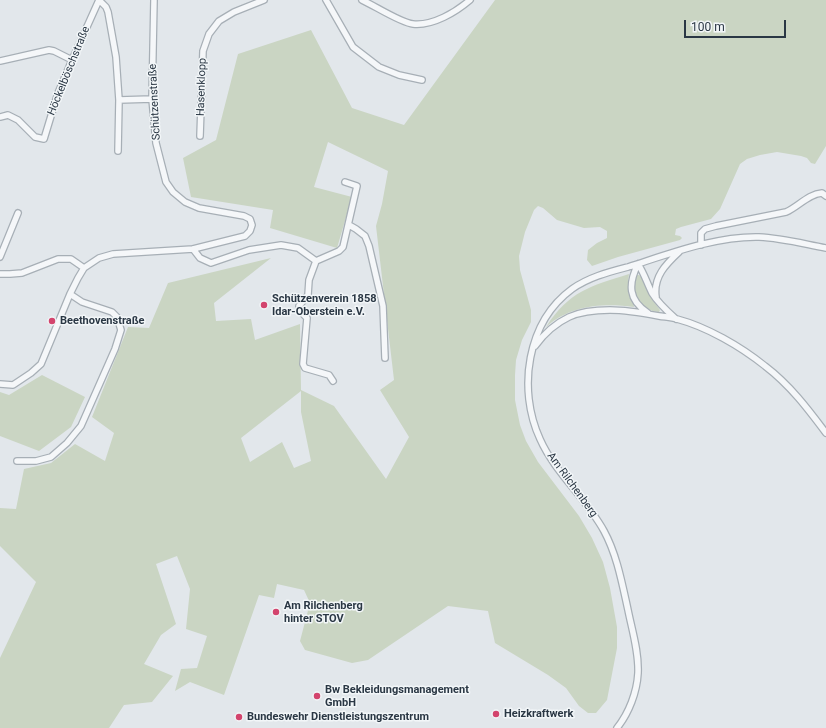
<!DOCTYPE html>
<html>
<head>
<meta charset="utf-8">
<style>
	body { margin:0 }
	#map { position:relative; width:826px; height:728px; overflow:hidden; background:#e2e7eb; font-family:Roboto,sans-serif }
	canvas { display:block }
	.scale { position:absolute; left:684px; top:20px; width:102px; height:18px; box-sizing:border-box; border:2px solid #2a3744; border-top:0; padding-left:5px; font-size:12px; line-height:14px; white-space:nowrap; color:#2a3744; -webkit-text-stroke:3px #f2f6f8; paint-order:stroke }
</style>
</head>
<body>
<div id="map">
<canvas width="826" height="728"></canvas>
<div class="scale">100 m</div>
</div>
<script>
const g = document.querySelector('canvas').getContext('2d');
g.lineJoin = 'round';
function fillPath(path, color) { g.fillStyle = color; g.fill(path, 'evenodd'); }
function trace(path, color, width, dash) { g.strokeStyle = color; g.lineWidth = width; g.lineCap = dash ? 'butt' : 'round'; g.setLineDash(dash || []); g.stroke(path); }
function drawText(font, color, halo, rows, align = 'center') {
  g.font = font + ' Roboto,sans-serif'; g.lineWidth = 3; g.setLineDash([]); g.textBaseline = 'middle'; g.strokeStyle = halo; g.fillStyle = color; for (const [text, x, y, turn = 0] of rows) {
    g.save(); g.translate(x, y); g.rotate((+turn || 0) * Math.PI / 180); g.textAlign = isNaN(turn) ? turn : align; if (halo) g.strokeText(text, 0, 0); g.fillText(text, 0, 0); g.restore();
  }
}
fillPath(new Path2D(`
	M495 0H826V146L815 164 811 163 807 158 801 156 777 152 760 155 747 159 740 164 720 209 711 219 681 227 676 229 675 235 680 236 682 238 680 240 618 257 592 266 587 260 588 250 597 243 607 238V231L600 227 584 228 557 220 543 208 538 206 534 210 525 232 519 256 520 270 531 310V322L522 340 516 360 515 375V400L520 425 526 441 538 462 579 516 592 538 603 562 610 588 617 627V648L607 700 596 713H588L579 706 566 688 548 675 495 643 488 611 448 606 368 660 352 663 305 650 300 641 310 603 304 590 277 584 274 598 259 595 224 695 190 682 175 691 181 669 197 668 207 636 186 629 190 589 177 556 156 564 176 624 161 635 144 664 173 676 152 702 124 705 109 728H0V658L36 582 0 546V508L16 509 24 469 51 463 75 444 105 461 114 433 92 417 128 327 149 328 168 283 271 258 214 303 216 321 251 319 255 340 300 324 301 390 334 406 386 479 409 437 380 390 394 380 376 226 382 204 388 171 328 142 314 187 352 197 337 248 270 228 273 210 191 197 183 158 216 140 238 54 311 30 352 108 404 125ZM301 391V412L311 461 294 468 282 442 250 462 241 438Z
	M629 274C628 282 627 290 630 298 632 301 634 304 634 307 603 303 571 305 546 327 569 291 591 286 629 274Z
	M637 275H639L642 278 651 298 660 310 659 312C642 312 628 290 637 275Z
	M42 375 85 397 71 427 39 451 0 436V392L9 395Z`), '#cad5c3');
const minor = new Path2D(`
	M99 0 106 7 108 12 116 57 119 100 118 151
	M326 0 353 47 379 67 399 75 422 80
	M362 0C375 6 401 23 413 24 433 26 456 12 470 0
	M0 61 49 50 54 51 72 60
	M119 100 152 99
	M0 117 8 115 18 120 35 137 44 139 58 93 72 60 99 0
	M200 136 203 51 209 34 219 21 234 12 264 0
	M349 225 356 229 365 236 369 246 383 306 385 358
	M701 245V233L705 229 716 226 786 212C798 207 808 194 822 193L826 196
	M193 249 200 258 211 263 249 250 281 245 298 248 316 261
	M0 257 18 213
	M316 261 309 280 308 295 299 306 301 312 307 318 303 364 305 368 329 375 333 381
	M316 261 339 251 343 247 357 186 345 182
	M638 264C644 273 647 283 652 293 658 303 667 311 676 319
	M638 264C628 284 628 300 648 313
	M0 274H10L22 273 58 259H71L84 268
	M656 297C653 277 666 264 679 252
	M535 346C544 334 554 324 569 317 582 311 596 310 610 310 627 310 643 313 659 316 665 317 671 317 677 319 707 327 740 346 765 366 790 385 808 409 826 433
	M0 384 13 385 31 373 41 364 70 294 78 278 84 268 99 258 113 254 193 249 245 236 250 231 252 225 250 219 244 216 199 208 185 202 173 192 166 182 156 143 152 99 154 0
	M17 461H36L51 457 67 443 81 426 115 349 121 330 117 317 112 312 82 302 70 294
	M617 728C629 713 637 692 638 673 639 652 632 630 628 610 622 583 617 555 604 531 586 498 555 473 540 439 517 389 527 322 572 289 589 277 609 272 628 267 669 254 716 236 759 237 782 238 804 244 826 248`);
trace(minor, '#a7afb6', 8);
trace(minor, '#f5f7f9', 5.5);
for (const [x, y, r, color] of [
	[264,305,4,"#d3446d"],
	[52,321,4,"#d3446d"],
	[276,612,4,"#d3446d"],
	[317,696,4,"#d3446d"],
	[496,714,4,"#d3446d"],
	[239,717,4,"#d3446d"]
]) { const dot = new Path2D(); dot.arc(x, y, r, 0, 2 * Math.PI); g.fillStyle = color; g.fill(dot); trace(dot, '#f2f6f8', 1.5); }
drawText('11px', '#2a3744', '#f2f6f8', [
	["Höckelböschstraße",69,71,-68],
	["Hasenklopp",202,87,-88],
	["Schützenstraße",155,102,-93],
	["Am Rilchenberg",572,485,54]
]);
drawText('bold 11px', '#2a3744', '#f2f6f8', [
	["Schützenverein 1858",272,299],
	["Idar-Oberstein e.V.",272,312],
	["Beethovenstraße",60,321],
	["Am Rilchenberg",284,606],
	["hinter STOV",284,619],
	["Bw Bekleidungsmanagement",325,690],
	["GmbH",325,703],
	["Heizkraftwerk",504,714],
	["Bundeswehr Dienstleistungszentrum",247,717]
], 'left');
</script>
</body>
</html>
